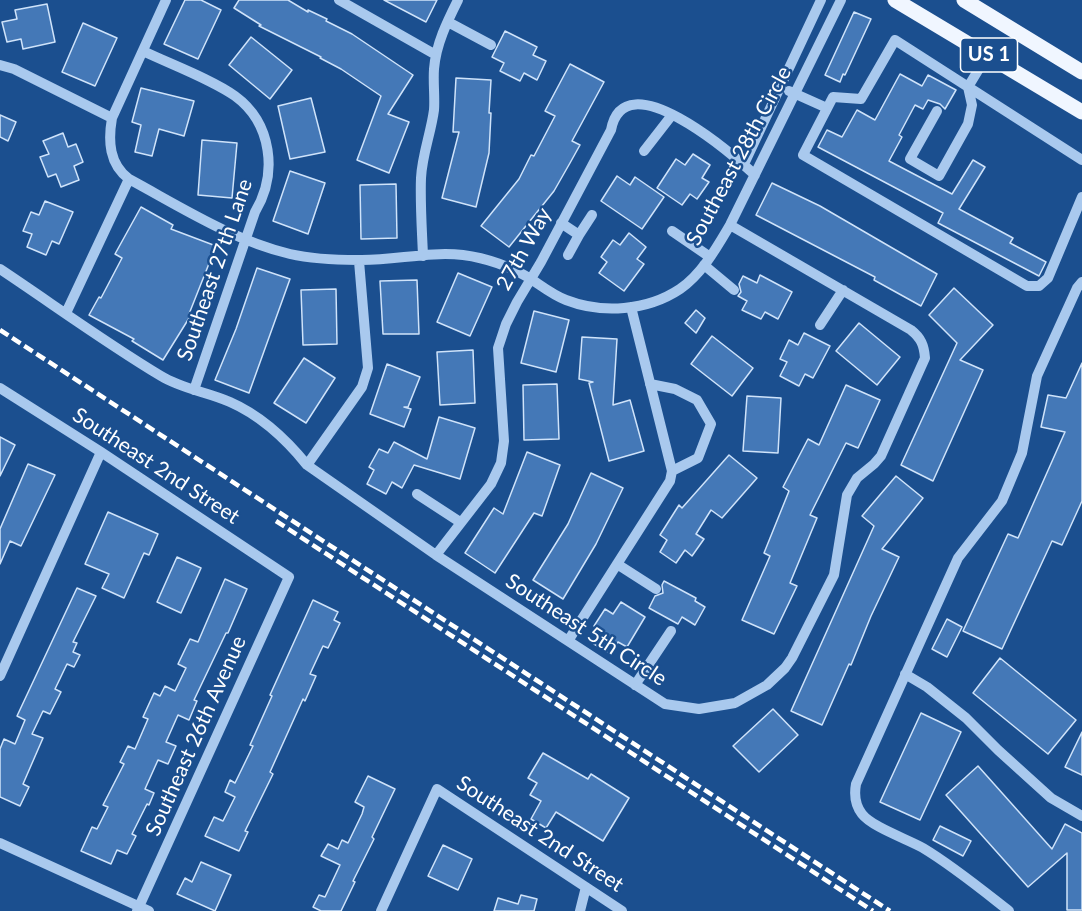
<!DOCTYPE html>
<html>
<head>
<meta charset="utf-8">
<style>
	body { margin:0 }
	canvas { display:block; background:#1b4f8f }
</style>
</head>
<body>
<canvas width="1082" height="911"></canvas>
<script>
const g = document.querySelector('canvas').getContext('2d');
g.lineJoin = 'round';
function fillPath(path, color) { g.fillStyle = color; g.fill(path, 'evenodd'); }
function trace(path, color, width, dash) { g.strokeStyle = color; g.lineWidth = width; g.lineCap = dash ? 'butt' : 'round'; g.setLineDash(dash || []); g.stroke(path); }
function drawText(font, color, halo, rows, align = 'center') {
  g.font = font + ' Lato,sans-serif'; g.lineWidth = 5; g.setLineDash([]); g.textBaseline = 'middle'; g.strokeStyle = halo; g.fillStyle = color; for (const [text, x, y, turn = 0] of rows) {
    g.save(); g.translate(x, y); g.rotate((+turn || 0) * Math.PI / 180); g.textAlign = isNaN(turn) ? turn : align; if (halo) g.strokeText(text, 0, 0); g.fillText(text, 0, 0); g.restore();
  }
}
const building = new Path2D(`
	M185 0H201L221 10 198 59 164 44Z
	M239 0H288L308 12V10L327 19 326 21 352 34 413 75 388 114 409 122 389 173 357 160 381 96 341 69 320 58 321 57 259 26 261 25 234 8Z
	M384 0H437L426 22Z
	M47 4 55 42 23 49 21 39 7 42 2 22 17 19 15 10Z
	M854 12 871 19 845 75 843 74 840 82 825 75Z
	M83 23 117 38 95 86 62 72Z
	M505 31 537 47 533 55 546 61 537 80 524 73 520 81 500 71 504 63 492 57Z
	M251 37 292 70 270 99 229 65Z
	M570 64 604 82 572 141 580 145 570 163 554 191 509 247 481 226 519 179 531 155 534 156 555 116 545 111Z
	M900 74 922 86 928 75 956 90 945 109 940 104 928 100 923 109 915 105 899 135 902 137 889 161 952 194 973 160 985 167 959 209 1013 238 1010 243 1046 262 1039 276 938 223 943 213 818 147 827 130 842 137 857 110 875 120Z
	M456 78 491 80 489 113H491L489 153 476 207 442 198 459 132H453Z
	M141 88 194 101 184 136 159 129 152 156 135 152 141 125 132 122Z
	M311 98 325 152 290 159 278 106Z
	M0 115 16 122 8 141 0 137Z
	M63 133 68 147 76 144 83 162 74 166 79 180 61 187 56 174 48 177 40 157 49 154 43 141Z
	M202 140 237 143 232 198 198 195Z
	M693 154 710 165 702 178 709 182 697 199 690 194 682 205 657 188 676 159 685 165Z
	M290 171 325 183 308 234 273 221Z
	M617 176 630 185 635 177 664 197 642 229 601 201Z
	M772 183 820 206 937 274 921 306 874 280 875 277 756 215Z
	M396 184 397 238 361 239 360 185Z
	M45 201 73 212 59 244 52 241 46 255 27 247 32 234 23 231 31 212 39 215Z
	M141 207 173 225 171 229 216 246 189 314 191 315 163 360 132 341 134 339 89 315 99 297 101 298 122 258 115 254Z
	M629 233 646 247 637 259 644 264 624 291 599 273 607 262 601 257 613 240 620 245Z
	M257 268 290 279 249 393 215 380 236 329Z
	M458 273 492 287 470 336 437 322Z
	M760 275 792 292 778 319 765 312 761 319 742 310 747 301 738 296 741 292 739 284 743 276 757 283Z
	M417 280 419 334H383L380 281Z
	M954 288 993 325 960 360 983 370 933 481 901 465 957 343 929 315Z
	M336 289 337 344 303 345 301 290Z
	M696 310 705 318 696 333 685 323Z
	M534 311 569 320 556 372 521 363Z
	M859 323 900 357 877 385 836 351Z
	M804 333 830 346 813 378 805 374 799 386 780 376 787 362 780 359 789 340 798 345Z
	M712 336 753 368 732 396 691 364Z
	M582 337 617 339 613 405 630 400 644 451 609 461 589 383 593 382 579 379Z
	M473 350 475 403 440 405 437 352Z
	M304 358 335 378 306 423 274 403Z
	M1082 363V501L1062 545 1052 541 1002 649 963 631 1008 534 1018 538 1065 432 1041 427 1048 395 1066 398Z
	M387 364 420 377 408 407H404L411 409 404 427 370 414Z
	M557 384 559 439 524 440 523 385Z
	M846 385 880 400 858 448 846 443 810 515 817 518 790 583 797 586 774 634 742 620 770 556 764 553 789 491 783 487 808 439 819 445Z
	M747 396 781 398 778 453 743 451Z
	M439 417 475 428 460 479 414 465 402 488 392 482 386 494 367 484 374 470 369 467 379 449 388 453 394 442 427 459Z
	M0 437 15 445 0 476Z
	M527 452 560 465 542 516 534 513 495 573 465 553 494 508 503 514Z
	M729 455 757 478 722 518 711 510 696 534 704 539 692 556 685 550 676 563 660 552 667 540 660 535 679 505 682 508Z
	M28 464 55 475 21 546 10 541 0 564V529Z
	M591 473 623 488 596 544 563 599 533 580 568 524Z
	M896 476 923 498 882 549 899 557 871 616 851 665 849 664 822 725 791 711 874 526 862 516Z
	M108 512 158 534 149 555 144 553 124 598 102 588 109 574 85 564Z
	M177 557 201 568 181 613 157 602Z
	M225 579 247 589 228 633H226L194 700 197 701 189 720 178 715 166 742 176 746 168 764 158 760 145 789 154 793 149 805 147 804 132 834 136 836 127 854 117 850 111 864 81 851 92 827 97 829 108 807 103 805 124 764 120 762 128 746 135 749 148 719 143 717 154 693 160 696 165 686 175 691 186 668 178 664 190 639 198 642Z
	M664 581 696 598 695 601 705 607 695 625 682 617 678 624 649 608 655 596 663 593 662 585Z
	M77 588 96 596 73 642 77 643 73 652 80 655 74 667 67 664 55 689 61 692 50 714 43 711 32 734 43 738 23 784 29 787 20 806 0 797V749L4 739 15 744 25 720 17 716Z
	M313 600 338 612 334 620 340 623 328 648 323 646 310 674 316 676 305 701 303 699 270 772 273 774 245 831 248 832 239 851 205 836 214 817 223 821 235 797 225 792 230 780 235 783 253 746 250 745 272 696 270 695Z
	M621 602 645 617 627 647 618 642 611 654 594 644 602 631 594 626 605 609 613 614Z
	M947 619 962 627 947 657 932 649Z
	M1000 658 1076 720 1048 754 973 693Z
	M773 709 798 735 759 772 733 746Z
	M921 713 961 732 920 820 880 802Z
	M1082 732V775L1065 767Z
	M543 753 588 779 591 774 629 798 603 841 556 812 546 828 531 819 541 801 530 795 537 783 528 778Z
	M978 766 1052 849 1065 824 1082 833V910H1067V853L1028 887 946 795Z
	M368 776 395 789 372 837 374 839 353 881 355 882 341 911H321L313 907 319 895 325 897 340 865 321 856 328 844 338 849 342 840 348 843 362 814 364 807 355 802Z
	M940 826 971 841 963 856 933 840Z
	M443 845 472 859 458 890 428 876Z
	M201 862 231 875 215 911 177 894 185 878 192 882Z
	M521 895 537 899 534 911H494L498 898 518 904Z`);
fillPath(building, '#4478b7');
trace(building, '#cfe3fa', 1.5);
trace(new Path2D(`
	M166 0 112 118C108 141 109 164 129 179 181 207 232 240 290 254 312 259 336 260 358 260 393 261 428 251 463 255 486 258 511 267 531 279 543 287 553 295 566 300 602 314 647 311 680 289 702 274 717 247 730 225L841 0
	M339 0 436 55
	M448 22 491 45
	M143 51C170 64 211 79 235 96 272 123 278 174 255 212L194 390
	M0 65 14 69 112 118
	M789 91 827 108
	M937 111 910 159 939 176 968 124 972 105 968 87 988 54
	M644 151 672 115
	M1082 160 895 40 861 99 833 97 803 155 1027 286H1039L1048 278 1082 197
	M744 164 821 0
	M561 223 579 235 568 255
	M672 231 710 257
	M579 235 592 215
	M423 256C422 230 420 204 421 178 422 155 431 133 434 110 435 97 433 83 434 69 436 44 447 22 458 0
	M704 265 734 290
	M0 269C54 305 106 343 161 376 182 389 208 392 230 402 262 416 286 439 307 465L436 555 665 704 699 709 735 703 767 685 785 668 792 658 834 575 847 495 857 478 874 464 881 456 925 358C924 345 921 338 911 330L730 225
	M66 313 129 179
	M820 325 843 290
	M650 384 675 389 697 400 711 424 698 458 672 471
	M0 388 101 452 289 577 137 911
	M307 465 362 387 368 368 359 261
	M417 494 460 522
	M436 555 491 484 501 463 504 441 498 348 506 324 517 302 541 262 611 130C624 60 731 153 755 175
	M617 564 656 589
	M568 641 670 481 672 471 631 307
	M905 674 927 687 966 718 998 750 1051 798 1082 816
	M0 676 101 452
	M635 685 671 631
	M0 843 149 911
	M381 911 437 789 622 911
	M580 911 586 887
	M1009 911C981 889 953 866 923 848 907 839 872 827 862 814 855 805 854 795 856 784L958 558 1002 501 1022 453 1037 376 1077 288 1082 282`), '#a9c9ee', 10);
trace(new Path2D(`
	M895 0 1082 112
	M964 0 1082 72`), '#f0f6ff', 15);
trace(new Path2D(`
	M0 330 890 911
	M276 521 873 911`), '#fff', 4.5, [10, 4.5]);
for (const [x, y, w] of [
	[989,55,57]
]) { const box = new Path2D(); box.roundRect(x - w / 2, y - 17, w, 34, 4.5); g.fillStyle = '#1b4f8f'; g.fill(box); trace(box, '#fff', 1.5); }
drawText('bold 20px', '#fff', null, [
	["US 1",989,55]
]);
drawText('21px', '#fff', '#1b4f8f', [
	["Southeast 28th Circle",739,156,-62],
	["27th Way",524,249,-61],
	["Southeast 27th Lane",215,270,-71],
	["Southeast 2nd Street",156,466,33],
	["Southeast 5th Circle",586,630,33],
	["Southeast 26th Avenue",196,736,-66],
	["Southeast 2nd Street",540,834,33]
]);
</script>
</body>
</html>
